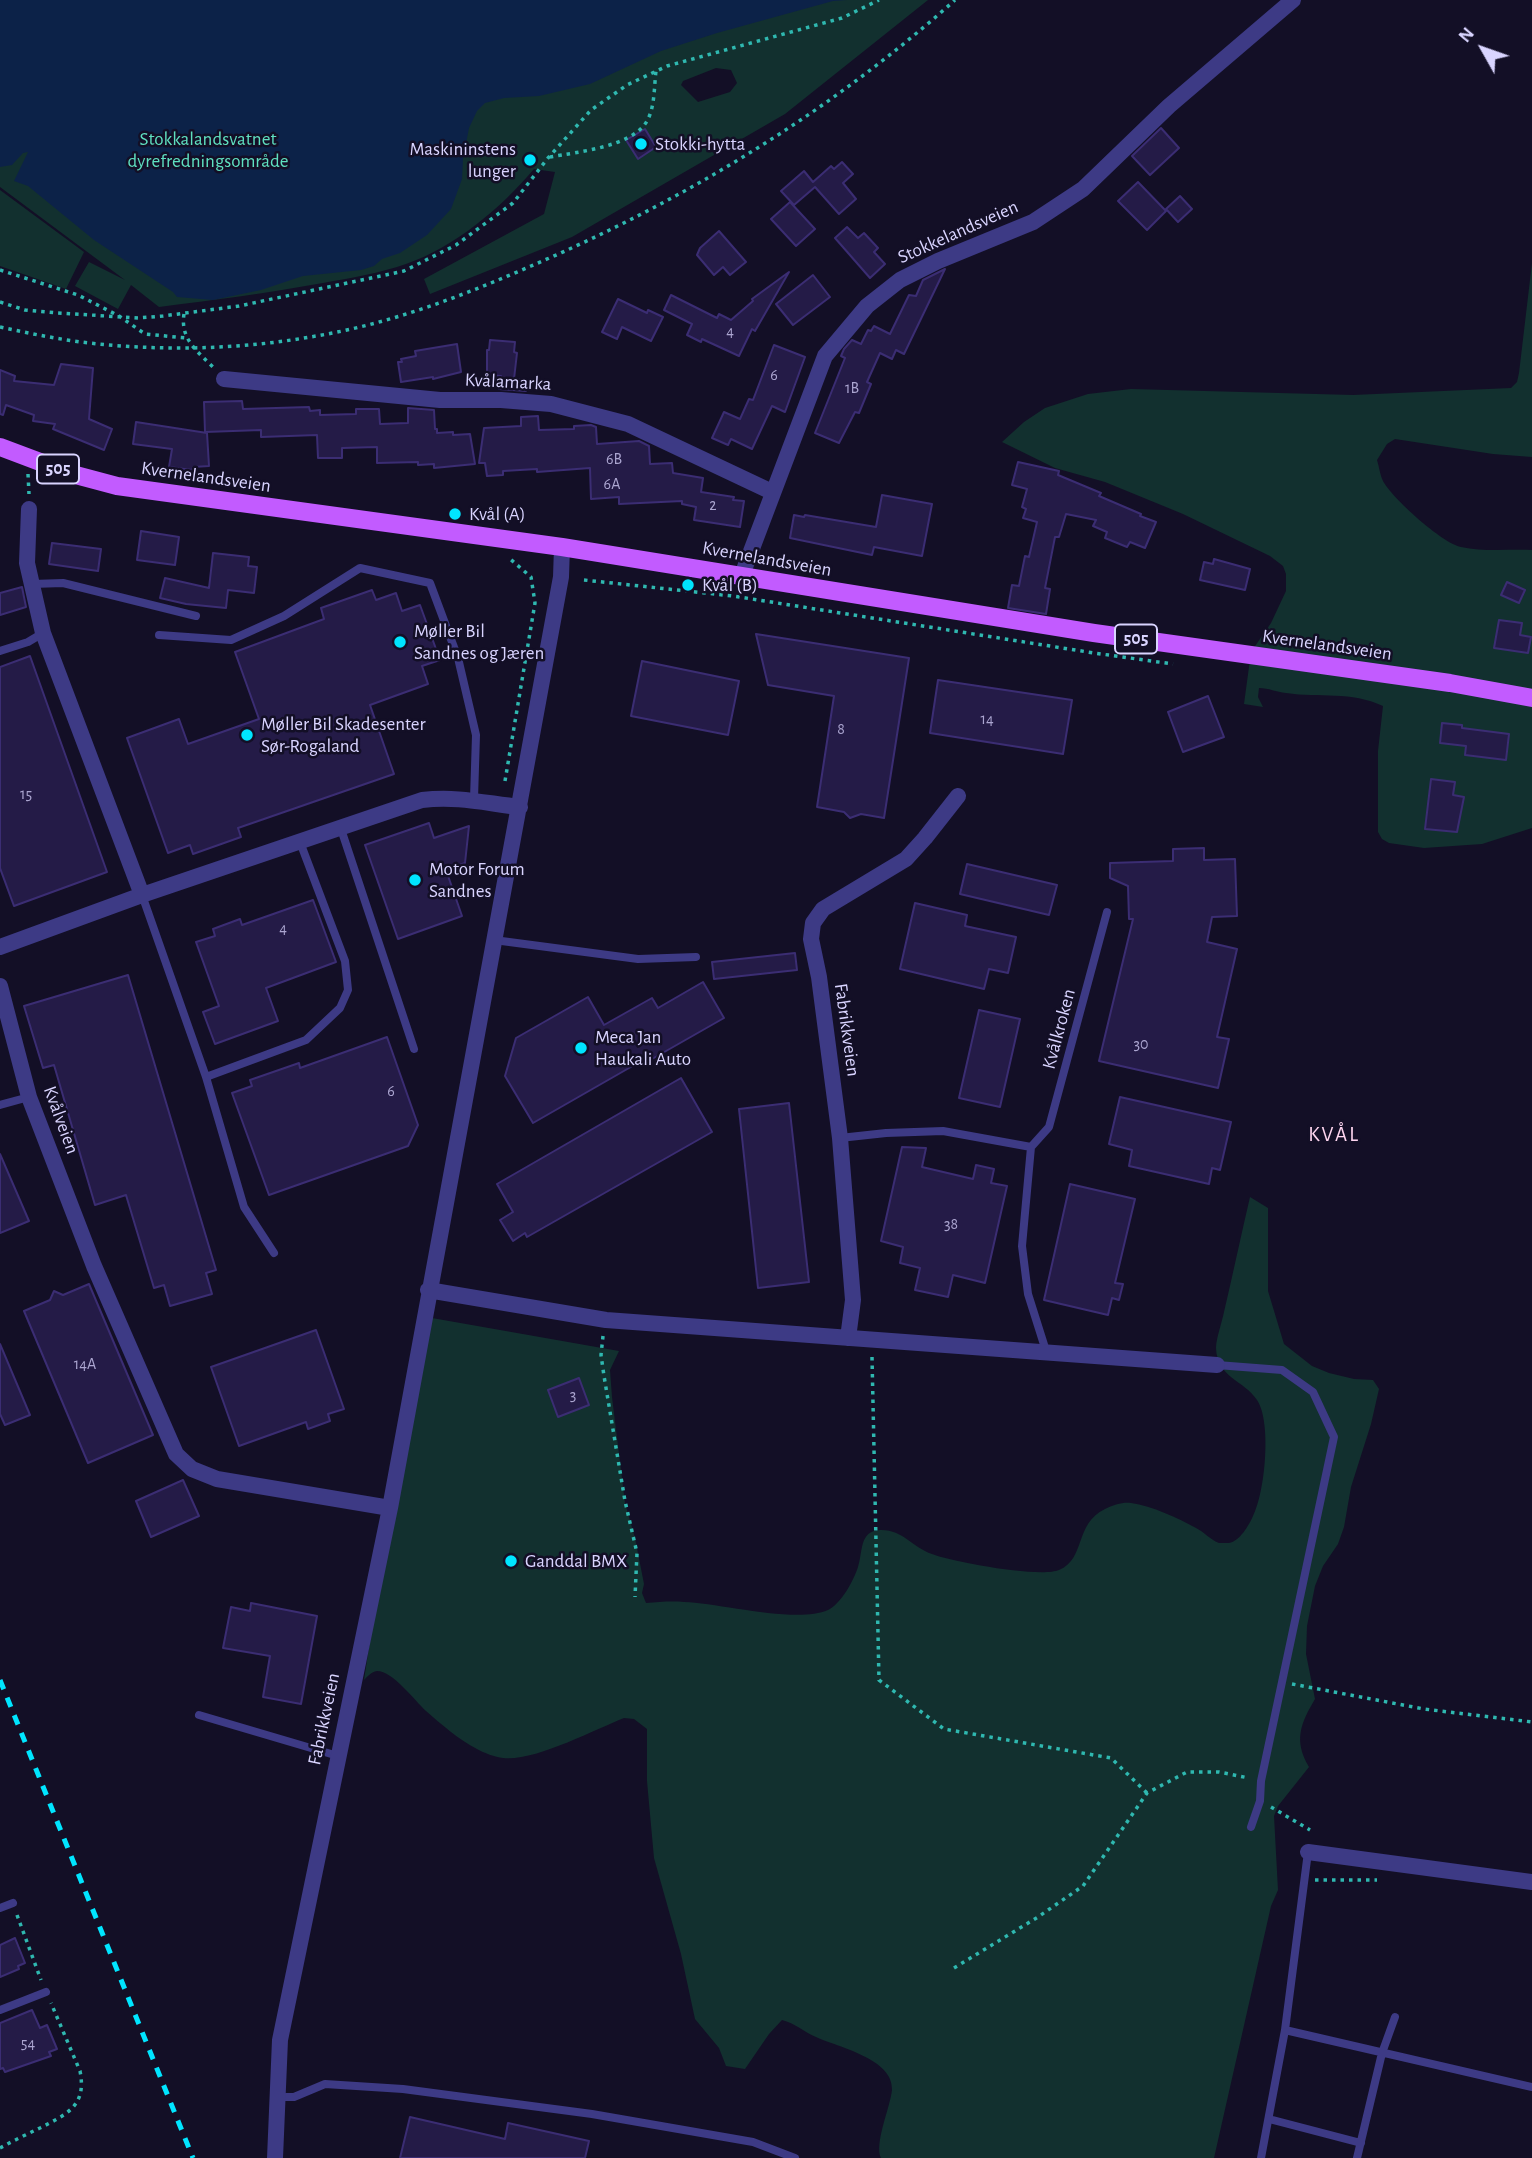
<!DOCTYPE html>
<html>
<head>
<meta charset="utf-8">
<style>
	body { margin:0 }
	#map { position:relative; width:1532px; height:2158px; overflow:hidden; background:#130f26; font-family:"Alegreya Sans",sans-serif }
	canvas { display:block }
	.north { position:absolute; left:1448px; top:14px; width:70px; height:70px; -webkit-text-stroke:5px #130f26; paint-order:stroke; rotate:310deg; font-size:19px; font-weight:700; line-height:28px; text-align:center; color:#d9d4ff }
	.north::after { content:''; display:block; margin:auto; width:24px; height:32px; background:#d9d4ff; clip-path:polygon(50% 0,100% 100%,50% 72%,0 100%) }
</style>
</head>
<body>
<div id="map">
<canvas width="1532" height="2158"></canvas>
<div class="north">N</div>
</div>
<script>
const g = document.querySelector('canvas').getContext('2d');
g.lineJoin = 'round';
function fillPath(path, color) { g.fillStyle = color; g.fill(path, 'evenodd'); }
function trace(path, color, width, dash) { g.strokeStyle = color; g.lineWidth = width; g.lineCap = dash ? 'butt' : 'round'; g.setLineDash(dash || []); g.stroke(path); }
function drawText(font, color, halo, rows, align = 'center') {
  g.font = font + ' "Alegreya Sans",sans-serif'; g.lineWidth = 5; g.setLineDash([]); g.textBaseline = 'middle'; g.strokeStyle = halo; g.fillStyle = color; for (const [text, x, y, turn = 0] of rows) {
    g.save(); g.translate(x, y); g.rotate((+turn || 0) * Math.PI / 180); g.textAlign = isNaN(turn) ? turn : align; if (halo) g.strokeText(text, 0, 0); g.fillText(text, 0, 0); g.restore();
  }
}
fillPath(new Path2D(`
	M0 0H928L785 114 572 237 430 294 424 279 544 214 555 172 534 169C501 208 455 247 406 264 380 273 351 278 323 283 268 293 214 300 159 307L131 285 118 309 75 286 89 262 125 280 0 187ZM716 68 731 70 737 83 730 92 698 102 681 85 683 81Z
	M0 190 84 252 66 289 0 266Z
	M1532 263V457L1493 454 1395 439 1387 444 1377 460C1379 466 1380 475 1383 481 1392 498 1442 543 1461 547 1483 552 1509 549 1532 550V828L1482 844 1424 848 1389 843 1382 839 1378 832V751L1383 706C1351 691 1320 698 1286 693 1276 692 1269 688 1259 688L1258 697 1263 707 1244 704 1251 652 1271 623 1286 591V574L1283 566 1270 556 1183 514 1105 482 1055 468 1002 442 1024 422 1045 408 1088 394 1131 389 1353 395 1511 388 1517 382 1519 373Z
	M1250 1197 1268 1208V1291L1284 1344 1312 1366 1329 1373 1354 1379 1373 1380 1379 1389 1371 1424 1351 1487 1344 1527 1338 1544 1323 1566 1315 1586 1307 1626 1306 1654 1315 1699C1301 1723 1293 1740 1309 1767L1278 1806 1274 1816 1278 1890 1271 1906 1214 2158H881C874 2144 890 2108 892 2090 894 2059 838 2047 816 2037 804 2032 795 2023 782 2020L769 2034 745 2069 726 2066 719 2048 695 2019 681 1954 654 1858 647 1781V1729L634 1719 624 1718C594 1730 533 1762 503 1758 495 1757 484 1753 477 1749 459 1740 441 1724 426 1711 414 1700 393 1671 377 1671 371 1672 368 1676 364 1680L378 1588 432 1318 619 1351 610 1370 612 1397 625 1503 635 1538 644 1584 642 1593 646 1603C659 1602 671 1601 684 1602 720 1603 796 1624 828 1610 841 1604 854 1580 858 1567 863 1552 859 1531 880 1530 902 1529 912 1547 932 1554 952 1562 1040 1578 1059 1570 1086 1559 1074 1524 1105 1509 1113 1505 1123 1502 1131 1503 1152 1506 1178 1518 1196 1528 1204 1532 1211 1540 1219 1543 1220 1543 1228 1543 1229 1543 1240 1541 1249 1525 1253 1516 1265 1493 1272 1422 1257 1400 1244 1380 1217 1378 1216 1348 1216 1339 1222 1322 1224 1312 1233 1274 1241 1235 1250 1197Z`), '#12302f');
fillPath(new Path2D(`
	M0 0H847L833 1 717 33 661 51 590 84 539 96 504 98 485 103 477 111 469 128 463 159 462 179 451 209 427 235 400 253 382 259 374 266 361 270 303 276 261 290 213 300 177 297 173 292 94 240 28 186 14 181 28 152 23 153 12 165 0 167Z`), '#0c2248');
const building = new Path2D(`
	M1161 128 1179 148 1150 175 1132 156Z
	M645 129 656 147 638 159 626 140Z
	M842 162 853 174 843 183 856 199 839 214 815 187 794 205 781 191 804 171 813 182 831 166 834 169Z
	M1138 182 1166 211 1147 230 1118 201Z
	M1180 196 1192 209 1178 222 1166 209Z
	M790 202 815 229 796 246 771 219Z
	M847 227 858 238 864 233 878 248 874 252 885 264 870 278 835 238Z
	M719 231 746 262 730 275 723 267 714 275 697 255 700 248Z
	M945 269 904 354 896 350 892 359 880 353 867 382 871 384 859 413 855 412 839 443 815 433 845 358 841 356 844 349 852 340 861 344 868 330 871 331 874 326 890 334 909 295 916 296 923 280Z
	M789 272 755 331 752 329 739 356 702 339 701 342 687 335 692 324 664 310 671 295 717 318 719 314 731 320 753 301 752 299Z
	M813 275 830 297 793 325 776 304Z
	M618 299 647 313 648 310 663 317 651 341 622 327 617 339 602 332Z
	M490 340 515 342 514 352 517 353 514 379 527 380 526 391 499 389 501 376 487 375V350H489Z
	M457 344 461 372 433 379V377L401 382 398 362H402L401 359 416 356 415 351Z
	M774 345 805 357 785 412 772 406 752 449 731 439 728 445 712 438 724 412 740 419 749 399 753 400Z
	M61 364 93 368 89 419 112 429 104 450 53 429 55 424 33 421 34 415 6 405 3 415 0 414V370L15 376 14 381 54 385Z
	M242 401 243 409 309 407 310 411 320 410V415L356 414V409H379L380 424 408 423V408L434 410 435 429H437V433L453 432V435L470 434 475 464 434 468V464L418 465V462L377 463V447L342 448V458H318L317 435 261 437V430L205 432 204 402Z
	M538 416 539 430 574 429V426L591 425 596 427 597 444 639 441 649 446 650 464 672 463 673 473 703 478 701 492 734 497 733 500 744 501 740 527 694 520 696 507 682 504V501L619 504V497L591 499 590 468 537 472V469L503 471V475L487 476 485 463H479L484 428 521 426V417Z
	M136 422 207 433 209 466 193 467 192 470 169 467 172 449 133 444Z
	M1018 462 1059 471 1058 475 1101 493 1099 496 1141 514 1140 516 1156 522 1145 548 1130 542 1127 547 1105 538 1107 532 1093 526 1096 520 1066 514 1059 537H1055L1045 588 1050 589 1046 614 1008 608 1012 585 1019 586 1025 556 1029 557 1037 522 1023 518 1026 509 1022 507 1027 489 1012 485Z
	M882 495 932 504 922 556 874 547 872 555 790 538 794 515 804 517 805 515 876 527Z
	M141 531 179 537 175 565 137 560Z
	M52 543 101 549 98 571 49 564Z
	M213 553 249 557 248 566 257 567 254 593 228 590 226 608 186 604 160 598 165 578 209 588Z
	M1214 559 1250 569 1245 590 1200 580 1204 562 1213 564Z
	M1507 582 1525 590 1519 603 1501 595Z
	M22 587 26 607 0 615V593Z
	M372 590 376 600 396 593 402 611 420 605 440 660 422 666 428 684 370 705 394 774 238 828 241 837 193 854 190 845 168 853 127 738 179 719 188 744 259 719 235 652 324 619 321 608Z
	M1499 620 1522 623 1520 635 1531 637 1528 653 1494 648Z
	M756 634 909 658 884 818 861 814 850 818 844 812 817 807 834 696 768 685Z
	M30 656 107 872 14 906 0 868V667Z
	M642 661 739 681 728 735 631 716Z
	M938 680 1072 700 1063 754 930 733Z
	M1208 696 1224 737 1183 752 1168 712Z
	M1442 723 1462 725V728L1509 734 1506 760 1465 755 1466 746 1440 743Z
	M1431 779 1455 782 1453 795 1464 797 1457 832 1425 829Z
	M429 823 434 838 469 826 465 863 446 870 462 916 398 939 365 845Z
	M1204 848V860L1235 859 1237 916 1212 917 1207 942 1237 949 1217 1037 1229 1039 1218 1088 1099 1061 1133 919H1129L1128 886 1110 878V863L1173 861V849Z
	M967 864 1057 885 1049 915 960 894Z
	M313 900 336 962 266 988 278 1021 215 1044 203 1012 219 1006 196 942 215 936 213 929 240 919 242 925Z
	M915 903 967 915 965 926 1016 937 1008 973 989 969 984 989 900 969Z
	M795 953 797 970 714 979 712 962Z
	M128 975 216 1270 206 1273 212 1294 170 1306 164 1285 154 1288 126 1195 95 1205 54 1065 43 1068 24 1006Z
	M703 982 724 1018 652 1059 650 1056 533 1123 505 1076 516 1038 588 997 604 1025 652 998 658 1008Z
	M979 1010 1020 1019 1000 1107 959 1098Z
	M387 1037 418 1125 408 1146 269 1195 232 1093 252 1086 250 1080 299 1063 300 1068Z
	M681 1078 712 1132 527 1237 525 1233 513 1241 500 1220 513 1212 497 1184Z
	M1120 1097 1231 1122 1220 1170 1212 1168 1209 1184 1129 1166 1132 1150 1109 1144Z
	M789 1103 809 1282 758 1288 739 1109Z
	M902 1147 926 1148 922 1167 973 1179 976 1165 994 1169 991 1183 1007 1186 985 1283 953 1275 948 1297 915 1290 920 1268 900 1263 903 1247 881 1241Z
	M0 1154 29 1221 0 1233Z
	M1070 1184 1135 1199 1115 1283 1123 1284 1119 1300 1112 1298 1108 1315 1044 1300Z
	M89 1284 153 1435 88 1463 24 1311 50 1300 54 1291 63 1295Z
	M316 1330 344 1409 328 1414 330 1421 308 1429 306 1422 239 1446 211 1367Z
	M0 1344 30 1415 5 1425 0 1414Z
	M579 1378 589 1405 558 1417 548 1390Z
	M183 1480 199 1516 151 1537 136 1501Z
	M251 1603 317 1616 301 1704 263 1697 270 1656 223 1648 231 1607 250 1611Z
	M15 1938 25 1963 18 1966 19 1969 0 1977V1945Z
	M32 2010 40 2028 47 2025 57 2049 49 2052 51 2056 5 2072 3 2068 0 2069V2023Z
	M410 2117 505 2139 508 2123 589 2141 585 2158H400Z`);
fillPath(building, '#241b47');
trace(building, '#3b2d73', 2);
trace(new Path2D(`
	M550 157C577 152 632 147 647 121 655 107 654 87 656 71
	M0 270 78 295 119 316 145 334 186 338
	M0 302 25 310 58 313 138 318 163 316 239 306 404 271 456 245 513 203 548 158 591 110 627 85 667 66 842 18 879 0
	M184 314C180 339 197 351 213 367
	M0 327C33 334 66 341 99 344 168 351 242 349 310 337 387 325 460 297 531 266 685 200 830 112 955 0
	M28 474 29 494
	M584 580 733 596 1094 653 1173 664
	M505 781 535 603 531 577 509 558
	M603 1336 601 1355 604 1376 625 1501 637 1553 635 1597
	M872 1357 879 1680 944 1729 1111 1758 1147 1793
	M1292 1684 1424 1709 1532 1722
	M1271 1807 1310 1830
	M1315 1880H1377
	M17 1915 41 1980
	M954 1968 1038 1917 1083 1886 1147 1793 1187 1772H1219L1249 1778
	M0 2148C13 2141 27 2134 40 2128 67 2114 87 2106 80 2071L51 2003`), '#2fb8b0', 3.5, [3.5, 5]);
trace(new Path2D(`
	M32 584 63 583 196 616
	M159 635 231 640 284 616 360 568 430 583 458 658 476 735 474 799
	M0 651 28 642 43 633
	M340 826 414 1049
	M142 895 206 1077 244 1207 274 1253
	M494 940 638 959 696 957
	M206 1077 306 1040 340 1008 348 990 345 961 300 842
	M0 1105 29 1097
	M840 1138 886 1133 943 1131 1031 1147 1049 1127 1107 912
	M1031 1147 1022 1246 1028 1294 1046 1351
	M1217 1365 1282 1370 1313 1392 1334 1437 1261 1781 1260 1801 1251 1827
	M199 1715 338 1756
	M0 1908 13 1903
	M0 2010 46 1992
	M1285 2030 1532 2087
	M277 2097H294L325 2084 403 2089 592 2114 753 2142 795 2158
	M1269 2119 1361 2143
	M1261 2158 1285 2030 1308 1852
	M1357 2158 1382 2053 1395 2017`), '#3d3a85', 8);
trace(new Path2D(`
	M224 379 440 400H501L551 404 628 424 772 492
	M29 509 27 563 43 633 142 895
	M742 575 825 356 867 306 900 280 938 261 1033 222 1083 189 1169 106 1293 0
	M0 947 142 895 422 800C458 796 484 803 520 807
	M0 986 29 1097 94 1266 176 1454 192 1469 217 1479 390 1508
	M428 1290 606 1320 1217 1365
	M848 1338 853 1300 840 1138 819 977 811 939 813 923 823 909 906 859 925 838 958 796
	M1308 1852 1532 1882
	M275 2158 280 2040 390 1508 561 577 562 547`), '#3d3a85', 16);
trace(new Path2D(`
	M0 447 72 474 117 486 562 547 1094 633 1450 683 1532 698`), '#c25bff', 18);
trace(new Path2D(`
	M0 1680 193 2158`), '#00e5ff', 5, [10, 9]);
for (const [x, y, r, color] of [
	[641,144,7,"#00e5ff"],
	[530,160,7,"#00e5ff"],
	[455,514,7,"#00e5ff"],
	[688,585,7,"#00e5ff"],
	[400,642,7,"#00e5ff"],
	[247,735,7,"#00e5ff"],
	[415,880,7,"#00e5ff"],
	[581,1048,7,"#00e5ff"],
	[511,1561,7,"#00e5ff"]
]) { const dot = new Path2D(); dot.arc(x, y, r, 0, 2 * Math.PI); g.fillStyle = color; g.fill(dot); trace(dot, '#130f26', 2.5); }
drawText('16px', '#aca6d1', null, [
	["4",730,331],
	["6",774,375],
	["1B",852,388],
	["6B",614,459],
	["6A",612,484],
	["2",713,505],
	["14",987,719],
	["8",841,729],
	["15",26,794],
	["4",283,928],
	["30",1141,1044],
	["6",391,1091],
	["38",951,1224],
	["14A",85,1364],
	["3",573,1395],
	["54",28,2043]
]);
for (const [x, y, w] of [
	[58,469,42],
	[1136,639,42]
]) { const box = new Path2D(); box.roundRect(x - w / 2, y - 14.5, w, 29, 5); g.fillStyle = '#130f26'; g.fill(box); trace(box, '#d9d4ff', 2); }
drawText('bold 18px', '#d9d4ff', null, [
	["505",58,469],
	["505",1136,639]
]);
drawText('19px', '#5fe0c0', '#130f26', [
	["Stokkalandsvatnet",208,139],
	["dyrefredningsområde",208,161]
]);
drawText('19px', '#d9d4ff', '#130f26', [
	["Stokki-hytta",655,144],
	["Maskininstens",516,149,"right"],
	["lunger",516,171,"right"],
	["Kvål (A)",469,514],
	["Kvål (B)",702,585],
	["Møller Bil",414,631],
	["Sandnes og Jæren",414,653],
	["Møller Bil Skadesenter",261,724],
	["Sør-Rogaland",261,746],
	["Motor Forum",429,869],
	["Sandnes",429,891],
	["Meca Jan",595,1037],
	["Haukali Auto",595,1059],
	["Ganddal BMX",525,1561]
], 'left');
drawText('19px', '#d9d4ff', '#130f26', [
	["Stokkelandsveien",958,232,-24],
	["Kvålamarka",508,382,3],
	["Kvernelandsveien",206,477,8],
	["Kvernelandsveien",767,559,10],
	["Kvernelandsveien",1327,645,8],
	["Kvålkroken",1059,1029,-75],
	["Fabrikkveien",847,1030,82],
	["Kvålveien",61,1120,70],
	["Fabrikkveien",324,1719,-78]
]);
g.letterSpacing = '2px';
drawText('21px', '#ffd6f0', '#130f26', [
	["KVÅL",1334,1135]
]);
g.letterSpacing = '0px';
</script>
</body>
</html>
